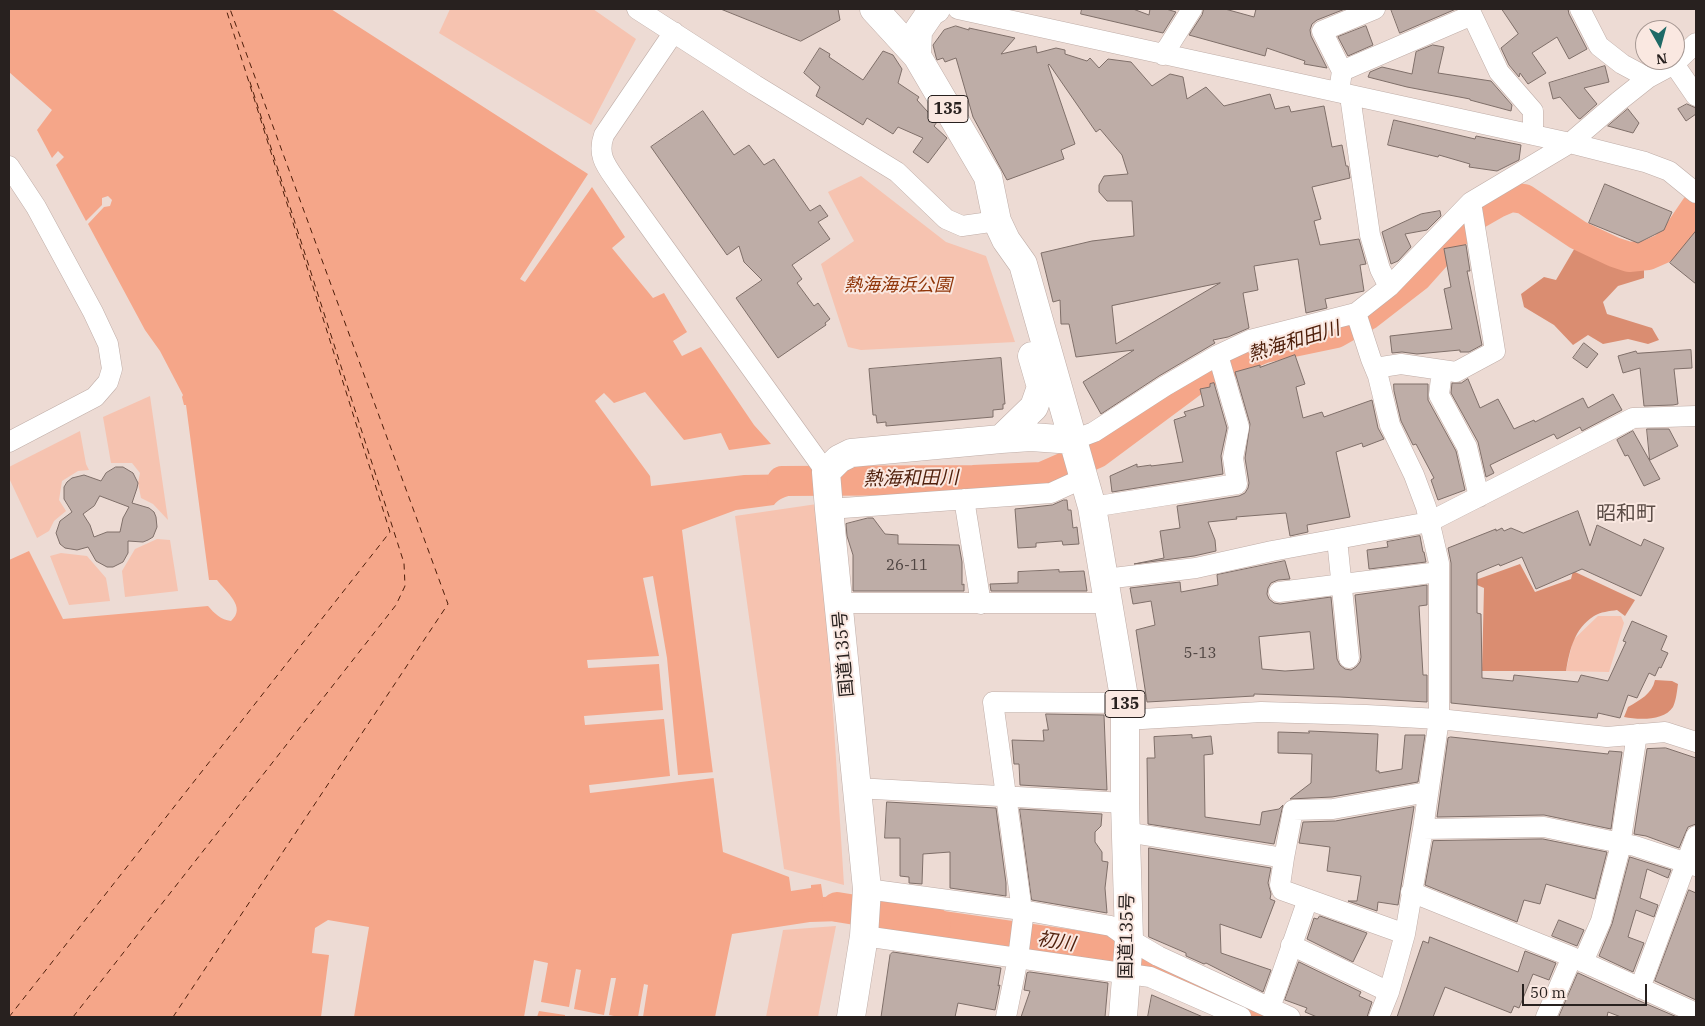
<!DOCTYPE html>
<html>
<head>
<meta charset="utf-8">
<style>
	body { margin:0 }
	#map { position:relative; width:1705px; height:1026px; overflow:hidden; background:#eddbd4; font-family:"IBM Plex Serif",serif }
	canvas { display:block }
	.frame { position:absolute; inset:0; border:10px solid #28211f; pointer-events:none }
	.north { position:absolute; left:1635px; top:20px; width:50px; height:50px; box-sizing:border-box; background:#fae8e1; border:1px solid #a69893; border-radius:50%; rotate:173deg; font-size:14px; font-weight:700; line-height:20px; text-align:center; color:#28211f }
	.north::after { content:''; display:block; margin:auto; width:18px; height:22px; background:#1e6a67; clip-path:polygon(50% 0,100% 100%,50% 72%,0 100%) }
	.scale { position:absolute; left:1522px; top:984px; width:125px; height:22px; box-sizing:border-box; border:2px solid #28211f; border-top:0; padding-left:6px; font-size:15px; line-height:18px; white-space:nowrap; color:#28211f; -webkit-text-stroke:4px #fae8e1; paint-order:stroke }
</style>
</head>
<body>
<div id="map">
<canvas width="1705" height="1026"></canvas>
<div class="frame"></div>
<div class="north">N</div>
<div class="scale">50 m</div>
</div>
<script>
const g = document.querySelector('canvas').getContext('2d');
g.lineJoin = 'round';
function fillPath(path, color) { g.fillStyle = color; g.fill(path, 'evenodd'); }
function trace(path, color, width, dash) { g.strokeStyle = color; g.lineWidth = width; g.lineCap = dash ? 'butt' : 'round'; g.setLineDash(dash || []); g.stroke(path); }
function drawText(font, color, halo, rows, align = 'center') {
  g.font = font + ' "IBM Plex Serif","Noto Sans JP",serif'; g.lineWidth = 4; g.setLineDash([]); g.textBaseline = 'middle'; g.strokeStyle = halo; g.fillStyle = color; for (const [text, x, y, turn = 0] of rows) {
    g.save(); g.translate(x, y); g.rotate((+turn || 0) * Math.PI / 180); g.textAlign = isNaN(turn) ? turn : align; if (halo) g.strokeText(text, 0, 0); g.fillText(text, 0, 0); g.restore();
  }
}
fillPath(new Path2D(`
	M450 9H593L636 39 591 125 439 33Z
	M861 176 946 242 986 256 1015 342 861 350 848 347 821 264 854 241 828 192Z
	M150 396 168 520 153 504 141 498 138 483 140 473 132 463H111L103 417Z
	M80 431 86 464 89 470 78 471 62 481 59 500 66 511 54 521 49 531 37 538 9 478V467Z
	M817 504 826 602 844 885 784 869 735 516Z
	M157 539 170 540 178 591 125 597 122 571 135 549Z
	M61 553 87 556 106 578 110 601 69 605 50 556Z
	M1598 616H1621L1624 623 1609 672 1566 671 1573 640Z
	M836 926 818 1017H766L783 930Z`), '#f6c3b0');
fillPath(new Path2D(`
	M1576 246 1595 256 1644 269V278L1618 286 1603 302 1607 314 1652 328 1659 340 1648 344 1628 339 1603 344 1588 335 1573 345 1554 325 1524 307 1521 294 1544 277 1556 280Z
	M1520 564 1535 592 1571 579 1573 571 1635 600 1625 616 1617 610C1610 611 1600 612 1594 616 1574 629 1570 649 1566 671H1482L1484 588 1470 582Z
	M1655 680 1672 681 1678 684C1677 691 1676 701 1673 707 1664 721 1639 720 1624 717L1628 707C1640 700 1652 694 1655 680Z`), '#da8d71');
fillPath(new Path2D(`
	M9 9H331L588 174 520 279 525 282 592 187 625 237 612 248 653 298 664 293 687 332 673 341 682 356 701 347 754 425 771 444 729 450 721 433 684 440 645 392 614 403 604 393 595 401 650 476 651 486 744 475 807 474 810 492C798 494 781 495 774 505L736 510 682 530 723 852 789 877 791 891 811 888V885L821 884 823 897 843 896 841 921 810 922 732 934 715 1017H9V560L29 551 63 619 208 606C214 613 221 620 231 621 247 607 226 592 217 580H209L186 405H184L182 397 183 395 160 351 145 330 88 224 104 207 110 206 112 200 108 196 102 198V205L86 221 56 165 64 157 58 151 52 158 37 130 52 110 9 72Z
	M896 904 1109 935 1282 1017H1248L1158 975 894 932Z`), '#f5a689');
fillPath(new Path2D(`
	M653 576 667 658 678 775 715 772 714 778 590 793 589 785 670 776 664 719 585 725 584 716 663 710 659 664 588 668 587 660 659 656 643 578Z
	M328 920 369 927 354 1017H321L329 955 312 953 315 928Z
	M534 960 548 963 541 1002 569 1007 576 969 581 970 574 1009 604 1015 611 978H616L609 1015 619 1017H565V1015L539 1011 537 1017H524Z
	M644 984 648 985 643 1017H638Z`), '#eddbd4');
trace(new Path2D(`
	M782 481 973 480 1042 477 1097 453 1202 375 1264 348 1336 333 1368 315 1417 277 1469 219 1497 203 1511 197 1524 199 1578 235 1614 252 1629 257 1648 255 1664 248 1679 232 1696 207
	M837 907 936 923`), '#f5a689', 30);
trace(new Path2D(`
	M9 1017 390 532 226 9
	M73 1017 396 605 405 586 404 563 249 79
	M173 1017 448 604 230 9`), '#4e1e0a', 1, [6, 5]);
const building = new Path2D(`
	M721 9H838L840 20 801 41Z
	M1082 9H1133L1149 15 1150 9H1166L1176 12 1163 33 1081 14Z
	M1204 9H1225L1254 17 1256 9H1345L1317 20 1312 24 1310 30 1311 36 1327 68 1304 64 1305 61 1267 48 1265 56 1189 35 1202 15Z
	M1391 9H1456L1400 33Z
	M1502 9H1568L1569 14 1587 49 1569 59 1557 37 1532 53 1546 73 1528 84 1520 73 1519 77 1509 65 1501 48 1518 34Z
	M956 26 969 30V28L1015 38 1001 54 1036 46 1037 53 1056 48 1065 50V54L1087 61 1090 58 1099 68 1108 59 1131 62 1152 86 1170 74 1183 77 1187 99 1206 87 1224 106 1270 94 1275 109 1289 106 1291 112 1324 106 1332 147 1342 145 1346 166H1348L1350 178 1312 187 1321 219 1314 221 1320 245 1359 239 1366 264 1360 265 1364 291 1325 299 1327 308 1306 313 1298 259 1254 266 1258 290 1243 293 1249 328 1228 337 1213 340 1215 343 1159 376 1101 414 1083 382 1134 350 1076 357 1069 324H1061L1060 300 1053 302 1041 253 1092 241 1134 236 1132 201H1107L1099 192V185L1104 176 1128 174 1122 155 1100 129 1096 132 1049 64 1048 65 1075 144 1061 150 1064 159 1007 180 973 117 956 58 945 62 943 58 937 60 936 57 933 45 944 30ZM1220 283 1116 344 1112 306Z
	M1366 26 1373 45 1348 56 1338 37Z
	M1433 45 1444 47 1438 73 1491 81 1512 105 1511 111 1470 100V99L1407 87 1368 77 1370 72 1382 67 1412 74 1416 52Z
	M820 48 830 54 829 57 863 80 883 51 893 55 902 69 898 83 919 97 917 100 937 122 934 126 947 138 928 163 913 152 923 138 898 127 893 134 867 118 863 125 816 96 820 87 804 73Z
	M1605 66 1609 82 1584 88 1597 104 1580 119 1578 118 1560 97 1553 99 1549 83Z
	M1687 104 1696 108V114L1686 121 1678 109Z
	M1628 109 1639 123 1633 133 1608 126Z
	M703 111 734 155 749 145 764 165 774 159 810 211 820 205 828 216 818 222 830 239 792 265 802 279 797 283 814 306 818 303 830 319 825 323 826 325 778 358 736 298 762 280 744 262 739 246 727 255 651 147Z
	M1394 120 1475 139 1476 136 1521 145 1519 160 1497 171 1469 167 1470 164 1439 155 1438 157 1388 145Z
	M1605 184 1672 212 1664 230 1638 243 1589 223Z
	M1440 211 1441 216 1427 230 1405 234 1411 247 1398 261 1391 264 1382 232 1421 214Z
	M1696 231V284L1670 263Z
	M1466 245 1470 271H1467L1482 345 1469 352H1460V350L1417 354 1402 352 1392 353 1390 336 1452 329 1444 289 1451 287 1444 249Z
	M1584 343 1598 354 1587 368 1573 358Z
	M1691 350 1692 368 1674 369 1678 404 1673 405 1644 406 1640 368 1623 373 1618 356 1636 351 1637 353Z
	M1295 355 1305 384 1296 387 1303 418 1322 412 1324 417 1372 400 1378 428 1384 439 1363 447 1362 443 1336 452 1350 517 1307 525 1308 532 1290 536 1286 513 1236 517 1237 519 1208 522 1215 540 1216 551 1194 556 1134 564 1164 558 1160 531 1180 528 1177 506 1239 496 1245 493 1248 488 1249 483 1245 458 1250 424 1235 372 1260 365V367Z
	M1001 358 1005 404H1003V409L993 410V417L886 426V422L877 423 876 415H873L869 369Z
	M1468 379 1480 408 1498 399 1514 429 1534 420 1535 422 1583 398 1588 408 1613 394 1622 410 1582 431 1580 427 1557 439 1554 434 1490 465 1494 473 1486 477 1478 442 1451 393 1452 383H1461Z
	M1214 383 1227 428 1221 456 1223 474 1112 492 1110 476 1137 464V467L1151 465V466L1183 462 1174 420 1186 416 1184 412 1204 406 1200 389 1210 387V384Z
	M1394 384H1428V400L1456 451 1465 490 1438 500 1431 480 1434 478 1416 444 1413 445 1401 421 1394 391Z
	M1647 429H1669L1678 446 1650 460Z
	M1633 431 1660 479 1644 486 1628 455 1625 456 1617 440Z
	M116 467H123L133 473 138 483 137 488 132 503 149 508 154 512 156 517 157 527 153 537 148 540 143 542 128 541V553L123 562 113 567H107L96 561 88 547 77 550 65 548 60 544 56 533 60 521 72 512 64 499V487L67 482 72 478 84 475 101 481 106 473ZM100 496 129 507 123 518 120 532H107L94 537 90 525 83 514 94 506Z
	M1064 500H1067L1068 510H1071L1073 528 1077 527 1079 544 1063 545 1062 541 1036 543V547L1018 548 1015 509 1052 505Z
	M1578 511 1590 546 1597 525 1641 546 1644 539 1664 548 1641 596 1582 569 1536 589 1522 557 1500 566 1499 564 1477 573V613L1481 614 1482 678 1513 681 1514 675 1578 682 1581 675 1608 681 1626 642 1623 641 1632 621 1667 636 1661 650 1668 653 1661 668 1659 667 1655 676 1649 673 1637 698 1628 695 1620 718 1598 713 1597 718 1451 703V563L1448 548 1496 529V531L1502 528 1504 531 1511 528 1523 533Z
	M868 518H873L885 534 898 535V544L959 545 962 562V585L964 584V591H853V555L847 536 846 524Z
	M1420 536 1423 552H1424L1426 562 1369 569 1367 550 1388 547 1387 542Z
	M1285 561 1290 579 1278 580 1271 583 1268 588 1267 594 1269 599 1274 603 1280 604 1331 597 1337 659 1340 665 1345 669 1351 670 1356 667 1360 662 1361 657 1355 595 1427 585V605L1419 606 1423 675H1427V702L1340 697 1254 694V696L1147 702 1136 630 1155 625 1151 601 1133 604 1130 588 1180 582 1181 592 1218 585 1217 575ZM1310 632 1314 669 1285 671 1262 669 1259 637Z
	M1059 570V572L1084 571 1087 591H991L990 584 1018 583V572Z
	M1046 714 1104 715 1107 790 1020 785 1019 764H1014L1012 740 1044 741 1043 730H1048Z
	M1309 731 1378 734 1376 771H1379V773L1402 769 1405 735H1425L1418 782 1332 797 1290 799 1311 783 1312 754 1278 753V732L1309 733Z
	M1192 735V738L1211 736 1213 754 1204 755 1205 817 1260 825 1262 812 1279 809 1283 805 1274 844 1148 824 1147 758H1155L1154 737Z
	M1451 737 1608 754 1609 751 1622 752 1611 829 1544 815 1437 817 1448 738Z
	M1666 748 1696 758V824L1688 827 1679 848 1646 836 1634 834 1647 749Z
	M887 802 996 808 1006 883V896L950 888V852L923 854 922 884 909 883V877L900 876V838H885Z
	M1414 807 1398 905 1378 902 1377 911 1348 901H1357L1361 876 1327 871 1330 847 1299 843 1303 822 1335 821Z
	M1020 809 1102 814 1101 826 1095 832V842L1102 852V861L1108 862 1105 888 1107 913 1032 900Z
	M1543 839 1607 852 1595 899 1546 884 1540 904 1524 900 1517 922 1425 885 1433 841Z
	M1149 848 1271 868 1268 883 1271 894 1270 899 1275 901 1261 938 1220 924 1221 953 1271 970 1263 992 1206 963 1204 964 1186 956V953L1149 937Z
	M1630 857 1671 870 1668 878 1647 869 1640 898 1658 905 1654 917 1636 910 1628 937 1644 943 1633 972 1599 956 1612 924Z
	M1689 890 1696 893V1000L1655 981Z
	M1320 916 1367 933 1353 962 1307 939 1314 918 1317 919Z
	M1559 920 1584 930 1577 946 1552 936Z
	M1430 937 1518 972 1525 951 1556 963 1549 980 1533 974 1519 1008 1514 1006 1511 1013 1445 987 1433 1017H1397L1423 941 1428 943Z
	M893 952 1001 968 998 986 1000 985 995 1010 958 1003 955 1017H881L890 955Z
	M1299 962 1361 992 1359 996 1372 1002 1367 1017H1317L1305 1012 1307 1008 1285 1000Z
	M1030 972 1108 983 1105 1017H1021L1030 991 1024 990 1027 973Z
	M1578 973 1635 999 1677 1017H1621L1608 1012 1607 1017H1559Z
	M1152 995 1203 1017H1148Z`);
fillPath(building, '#beada7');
trace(building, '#7f6f69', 1);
const minor = new Path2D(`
	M637 9 755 85 897 172 946 219 962 226 997 221
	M958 9 1570 143 1645 162 1669 171 1696 193
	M1580 9 1599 46 1622 64 1648 78
	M1472 15 1499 72 1533 111V135
	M674 32 604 135C596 157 608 168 620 186L826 472
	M1163 55 1192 9
	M1674 64 1696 96
	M1342 71 1472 15 1469 9
	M1340 85 1342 71 1322 31 1375 9
	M1350 96 1370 235 1380 269 1389 287 1356 313 1371 359 1378 376 1390 425 1414 475 1426 507 1439 563V719L1423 829 1405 934 1389 992 1379 1017
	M9 166 36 207 93 312 108 344 112 369 108 382 95 397 9 442
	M1389 287 1471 202 1570 143 1619 101 1648 78 1674 64 1696 43
	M1375 368 1401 364 1456 372 1495 351 1471 202
	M1442 370 1439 395 1467 447 1479 497
	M1073 440 1094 432 1165 386 1218 355 1250 340 1356 313
	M964 499 981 604
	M1092 507 1237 484 1233 458 1239 427 1218 355
	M829 509 1051 493 1084 478
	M1337 539 1349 658
	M1105 579 1196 568 1272 551 1429 522 1633 418 1696 416
	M1279 592 1439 572
	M839 603H1109
	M1125 720 1261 712 1366 715 1439 719 1607 737 1665 732 1696 742
	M856 788 1125 803
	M1423 829 1544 827 1635 846 1696 866
	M1126 832 1284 858 1280 885 1282 890 1405 934
	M1284 858 1293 810 1333 809 1428 792
	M867 889 1022 910 1111 926 1129 939 1158 956 1290 1017
	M1411 892 1572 957 1696 1013
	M864 936 1150 977 1241 1017
	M1291 945 1389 992
	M1583 962 1601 921 1619 852 1637 734
	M1640 988 1696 836
	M1270 1008 1308 899
	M1006 1017 1018 958 1023 918 993 702 1125 703
	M1546 1017 1572 957`);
const highway = new Path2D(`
	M874 9 917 56 988 177 997 221 1006 240 1023 264 1092 507 1125 703V803L1129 939 1123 1017
	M917 56 918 31 931 12 936 9
	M1001 439 1031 437 1073 440
	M851 1017 864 936 867 889 829 509 826 472 839 459 851 453 1001 439 1034 407 1041 387 1032 356`);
trace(minor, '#bfada7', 21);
trace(highway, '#bfada7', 29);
trace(minor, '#fff', 20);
trace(highway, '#fff', 28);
drawText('15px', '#4e4441', null, [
	["26-11",907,566],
	["5-13",1200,654]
]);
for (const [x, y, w] of [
	[948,109,40],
	[1125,704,40]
]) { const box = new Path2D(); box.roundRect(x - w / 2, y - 13.5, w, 27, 4); g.fillStyle = '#fae8e1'; g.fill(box); trace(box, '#28211f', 1); }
drawText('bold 16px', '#28211f', null, [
	["135",948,109],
	["135",1125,704]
]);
drawText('italic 18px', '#90360a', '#fae8e1', [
	["熱海海浜公園",898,286]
]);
drawText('18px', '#28211f', '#fae8e1', [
	["国道135号",844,654,-95],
	["国道135号",1127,936,-89]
]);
drawText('italic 19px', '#4e1e0a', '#fae8e1', [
	["熱海和田川",1294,342,-17],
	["熱海和田川",911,479,-1],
	["初川",1056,942,9]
]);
drawText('20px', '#5b4c46', '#fae8e1', [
	["昭和町",1626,514]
]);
</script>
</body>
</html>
